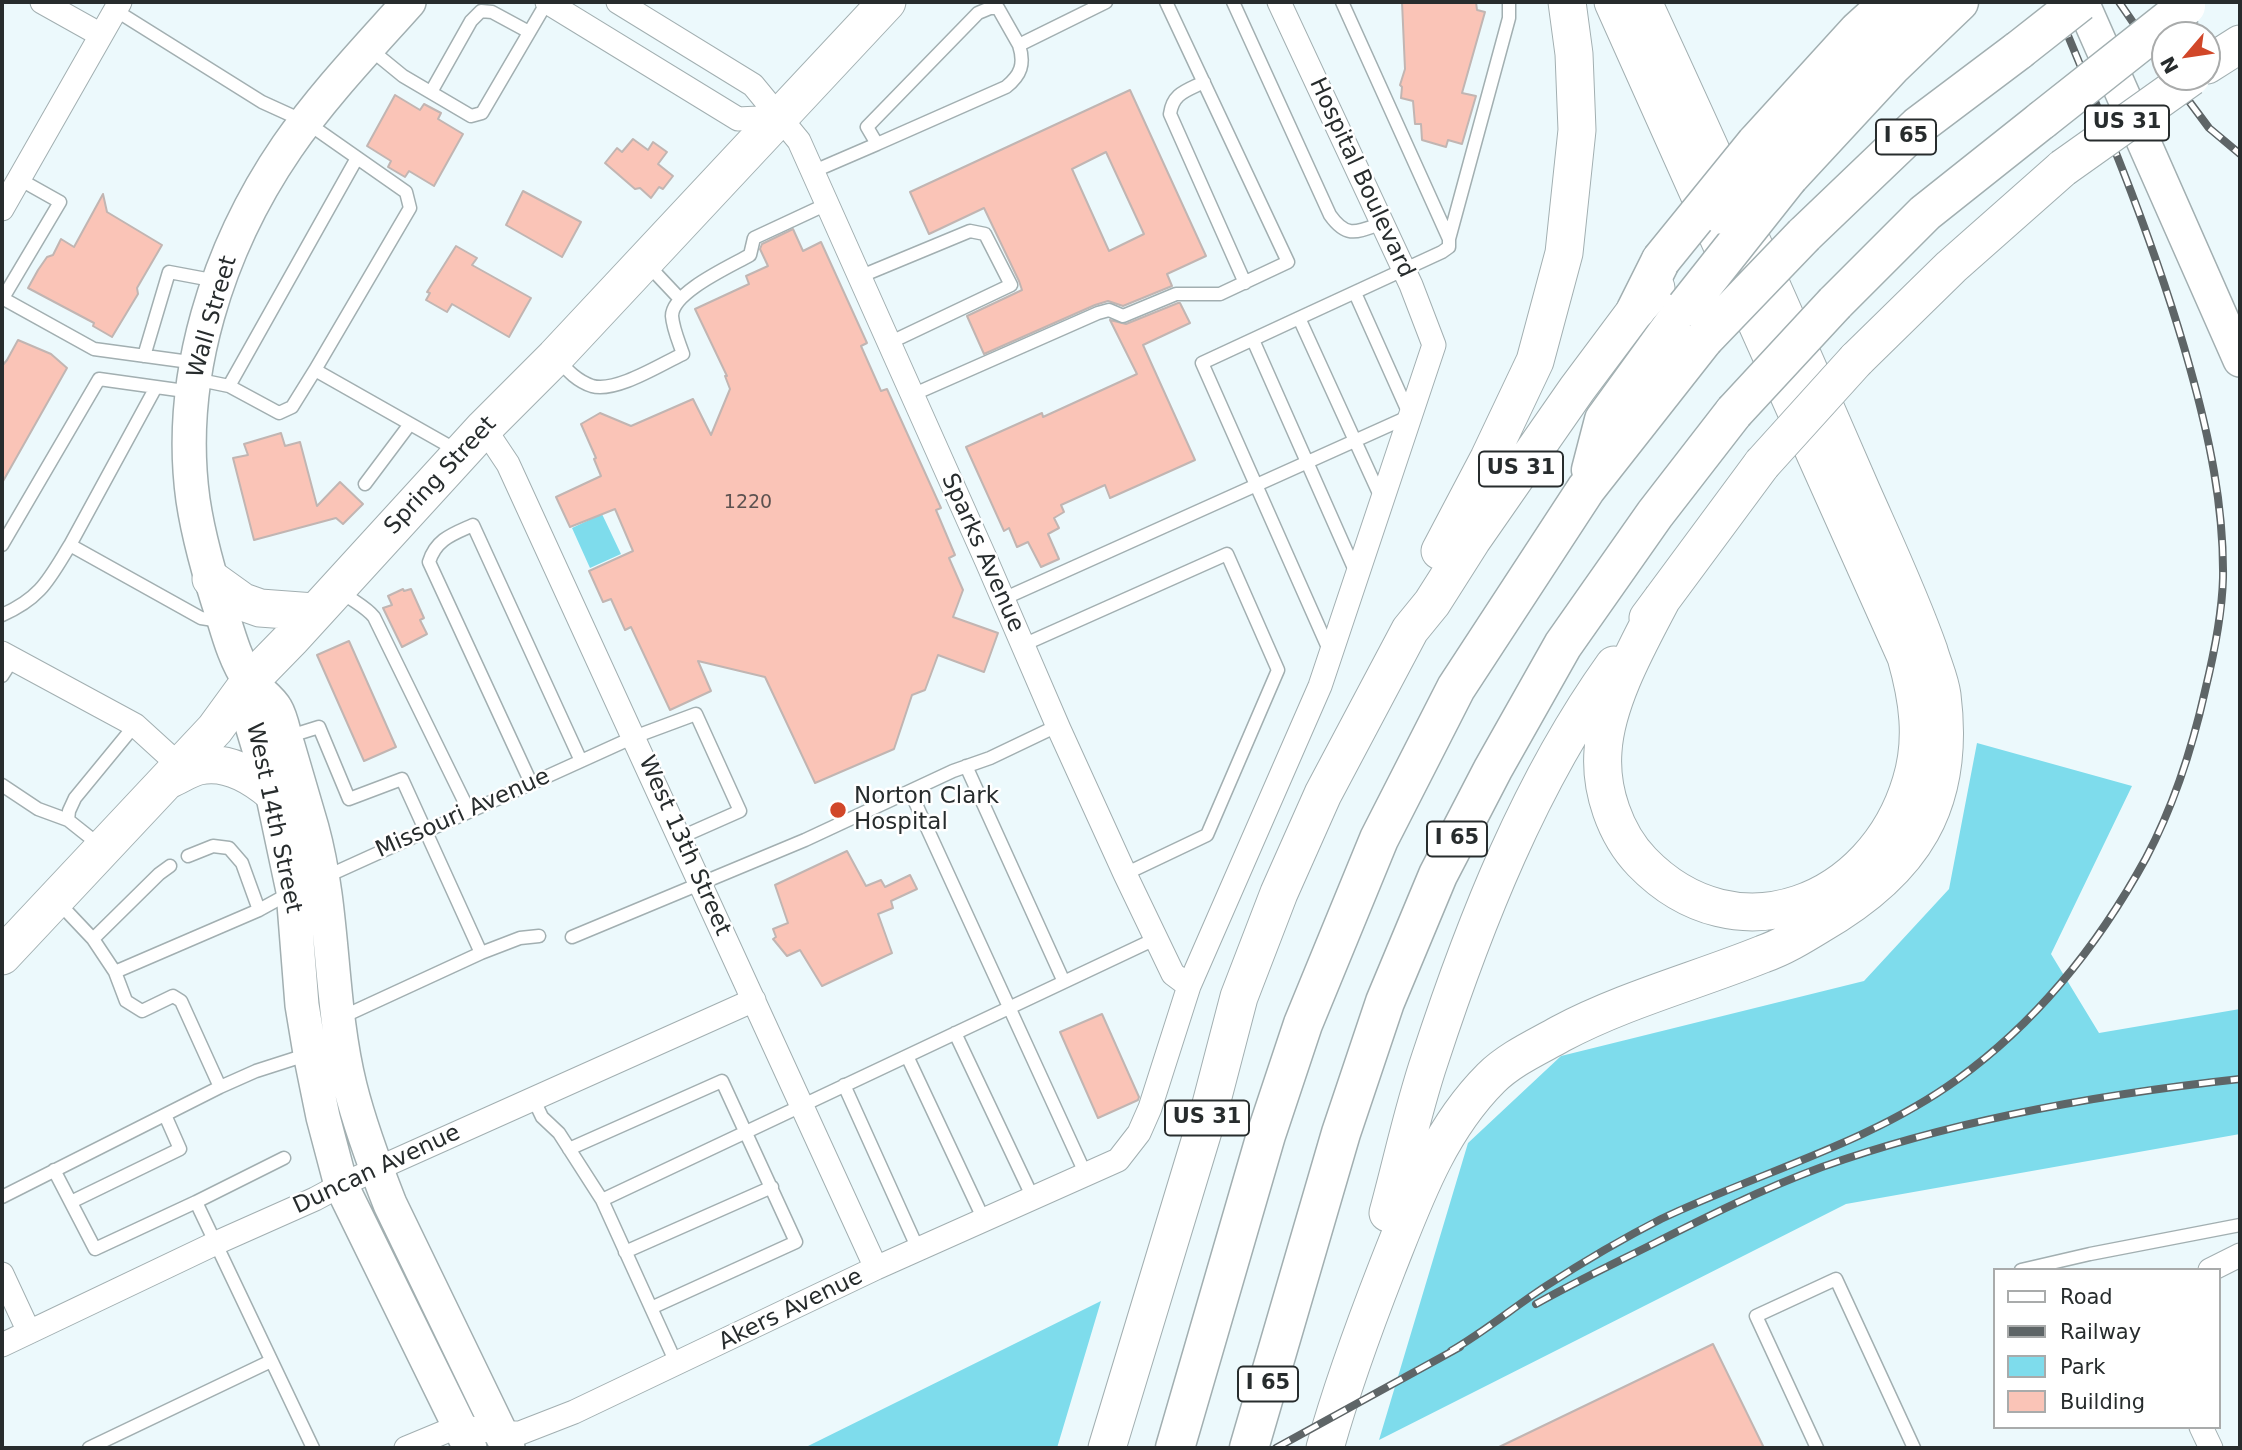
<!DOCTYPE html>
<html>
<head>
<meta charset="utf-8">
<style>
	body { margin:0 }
	#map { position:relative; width:2242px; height:1450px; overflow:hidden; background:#ecf9fc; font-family:"DejaVu Sans",sans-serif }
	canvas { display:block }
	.frame { position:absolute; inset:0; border:4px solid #272c2d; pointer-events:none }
	.legend { position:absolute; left:1993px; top:1268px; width:228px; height:161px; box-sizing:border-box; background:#fff; border:2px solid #a9abab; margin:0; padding:9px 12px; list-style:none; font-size:21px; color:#272c2d }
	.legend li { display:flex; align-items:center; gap:14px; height:35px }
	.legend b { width:35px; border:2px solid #a9abab }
	.north { position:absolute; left:2151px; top:21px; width:70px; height:70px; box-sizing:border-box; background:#fff; border:2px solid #a9abab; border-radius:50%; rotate:241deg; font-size:19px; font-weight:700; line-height:28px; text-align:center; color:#272c2d }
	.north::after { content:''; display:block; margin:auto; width:24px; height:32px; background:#d14729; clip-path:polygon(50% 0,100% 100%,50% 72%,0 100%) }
</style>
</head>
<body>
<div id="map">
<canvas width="2242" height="1450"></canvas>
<div class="frame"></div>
<ul class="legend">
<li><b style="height:9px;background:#fff"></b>Road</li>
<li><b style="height:9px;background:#5e6567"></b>Railway</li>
<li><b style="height:19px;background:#7edcec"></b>Park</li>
<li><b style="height:19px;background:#fac4b7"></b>Building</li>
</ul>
<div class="north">N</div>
</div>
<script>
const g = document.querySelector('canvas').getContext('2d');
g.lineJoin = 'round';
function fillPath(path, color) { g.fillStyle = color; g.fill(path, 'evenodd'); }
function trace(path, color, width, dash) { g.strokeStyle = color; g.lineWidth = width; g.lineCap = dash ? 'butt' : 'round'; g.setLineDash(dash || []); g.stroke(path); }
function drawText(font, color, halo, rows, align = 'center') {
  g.font = font + ' "DejaVu Sans",sans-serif'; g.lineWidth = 5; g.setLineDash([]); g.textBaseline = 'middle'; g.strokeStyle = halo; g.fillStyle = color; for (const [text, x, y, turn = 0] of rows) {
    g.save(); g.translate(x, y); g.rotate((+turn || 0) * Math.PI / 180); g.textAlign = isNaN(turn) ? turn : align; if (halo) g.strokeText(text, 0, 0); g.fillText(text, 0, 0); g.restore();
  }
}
fillPath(new Path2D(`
	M602 514 621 554 590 568 572 528Z
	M1977 743 2132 786 2051 954 2099 1033 2240 1009V1134L1846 1204 1379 1440 1468 1143 1561 1056 1864 981 1949 889Z
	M1101 1301 1057 1448H804Z`), '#7edcec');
const building = new Path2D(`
	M1402 2H1476L1477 10 1485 12 1462 93 1476 96 1462 144 1448 140 1446 147 1422 140 1421 124H1415L1413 101 1401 98 1402 87 1400 85 1405 69Z
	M1130 90 1206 256 1167 274 1172 286 1123 306 1108 301 1095 305 984 354 967 316 1022 290 1019 281 984 208 929 234 910 192ZM1106 152 1144 234 1109 251 1072 169Z
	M395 95 420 110 424 104 441 113 438 119 463 134 434 186 409 171 405 177 388 167 391 161 367 146Z
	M633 139 648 150 653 142 667 152 658 164 673 176 663 189 659 187 651 198 640 188 635 189 605 163 617 148 622 152Z
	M523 191 581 222 562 257 506 225Z
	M103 194 107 212 162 245 137 288 138 294 112 337 93 326 94 323 28 288 38 270 47 257 53 255 61 239 74 247Z
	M793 229 803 251 821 242 867 343 861 346 881 391 887 389 941 508 936 510 955 555 949 558 963 590 953 617 998 633 984 672 938 655 925 690 912 695 894 749 815 783 765 677 698 661 711 691 670 710 631 627 625 630 611 599 603 602 589 571 633 551 615 509 570 527 556 497 601 476 594 459 596 458 581 424 600 413 631 426 693 399 711 435 730 389 725 376H727L695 309 749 284 746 276 768 266 760 249 762 244Z
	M456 246 477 258 472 265 531 298 509 337 452 304 447 312 426 300 430 293 427 292Z
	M1178 303H1180L1190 323 1143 345 1195 460 1110 498 1105 485 1061 505 1064 512 1054 518 1059 528 1048 534 1059 559 1041 567 1028 542 1017 547 1009 528 1004 531 966 447 1042 413 1043 417 1137 374 1110 320 1126 324Z
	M18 340 51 354 67 368 2 483V366L7 360Z
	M281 433 285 446 300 442 317 506 340 482 363 504 343 524 336 518 254 540 233 458 248 455 244 444Z
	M403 589 404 591 411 589 424 618 420 620 427 634 402 647 383 608 392 605 388 596Z
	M349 641 396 747 364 761 317 655Z
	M847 851 866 886 881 880 885 887 910 875 917 889 891 901 893 908 878 914 892 953 822 986 800 950 787 956 773 939 776 937 773 929 788 923 775 885Z
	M1102 1014 1139 1097 1138 1100 1098 1118 1060 1032Z
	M1713 1344 1764 1448H1497Z`);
fillPath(building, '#fac4b7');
trace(building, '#c1b5b2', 2);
const lane = new Path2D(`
	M1233 2 1330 215C1347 239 1357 232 1382 223
	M1342 2 1449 239V247L1442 252 1299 318 1382 500
	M115 10 262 102 306 122 406 192 410 208 315 370 458 451
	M370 49 403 76 471 116 482 113 547 2
	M1204 82C1186 91 1173 93 1170 114L1245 283
	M431 92 471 21 481 11 492 12 529 32
	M877 144 1006 87C1021 75 1025 64 1019 45
	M812 172 877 144 867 127 978 13 990 8H998L1019 45 1106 2
	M1449 239 1509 18V2
	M647 264 680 299
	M859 277 970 231 985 234 1011 285 889 343
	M2 298 94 349 197 363
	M3 298 60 202 19 179
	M1299 318 1202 363 1330 652
	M1253 340 1357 575
	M144 356 169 272 217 281
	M558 360C568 371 577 381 592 386 616 393 661 364 683 354 679 342 673 329 672 316 672 292 731 266 750 255L754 238 827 204
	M315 370 292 407 279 413 229 386 357 158
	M195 379 229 386
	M156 387 70 545 201 618 220 621
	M912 395 1098 313 1109 310 1123 316 1176 294H1220L1288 262 1166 2
	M365 484 410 424
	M2 545 99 379 192 392
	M341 591C352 601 365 606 374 617L469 811
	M1003 599 1410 416 1355 293
	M2 615C41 598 49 579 70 545
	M1023 645 1227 554 1278 670 1207 835 1125 874
	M2 676 13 659
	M287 737 319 727 349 799 402 779 481 953 340 1018
	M966 766 1064 982
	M531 783 429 562C436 539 453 534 473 525L581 761
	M2 785 38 809 68 820
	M910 791 1086 1175
	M102 847 68 820 69 811 75 798 135 725
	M188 856 213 846 229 848 242 863 259 910
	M323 878 634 737 696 714 740 811 679 838
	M58 902 93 939 115 972 126 1001 142 1011 173 996 181 1001 220 1087
	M572 937 805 840 953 771 990 758 1057 726
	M93 939 159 874 170 866
	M481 953 520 938 539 936
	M115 972 259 910 290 893
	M955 1033 1033 1198
	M907 1056 984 1220
	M844 1085 918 1249
	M533 1098 542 1117 559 1133 602 1200 677 1365
	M569 1149 722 1081 796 1242 651 1308
	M54 1170 95 1249 196 1202 313 1448
	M2 1197 220 1087 256 1071 309 1054
	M602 1200 1155 939
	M71 1202 180 1149 165 1115
	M196 1202 284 1158
	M625 1252 772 1187
	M2021 1270 2090 1254 2240 1225
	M89 1448 271 1361
	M1817 1448 1756 1316 1836 1279 1914 1448`);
const street = new Path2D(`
	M42 2 101 35
	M547 2 738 119 779 117
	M618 2 753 85 799 141 987 562 1059 729 1125 874 1173 974 1189 986
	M2 209 120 2
	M484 428 508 464 876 1268
	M2 653 135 725 180 766
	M2210 1270 2240 1255
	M2 1274 29 1332
	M2 1345 216 1243 315 1199 341 1185 754 1000
	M2201 1427 2211 1448
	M406 1448 459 1426 501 1433H520L574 1412 876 1268 1118 1160 1139 1133 1150 1108 1189 986 1320 686 1434 345 1411 285 1279 2`);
const secondary = new Path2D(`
	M409 2C367 49 323 95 287 147 218 248 176 377 193 500 199 540 211 581 224 620 230 640 237 663 249 680 256 690 270 698 276 709 282 719 284 735 288 746 296 773 304 800 312 828 335 912 329 1001 350 1086 360 1126 375 1166 390 1204L508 1448
	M2082 2 2240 360
	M250 681V719L272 792 293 891 302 1005 310 1053 323 1117 341 1185 470 1448`);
const primary = new Path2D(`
	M1613 2 1906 657C1918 699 1924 740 1911 782 1875 903 1737 960 1642 862 1615 834 1600 790 1603 751 1606 701 1639 643 1662 599
	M2207 65 2240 44
	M1770 157 1876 50 1930 2
	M1856 360 1951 267 2063 168
	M1440 551 1489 458 1535 361 1564 253 1577 130 1574 54 1567 2
	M211 579 243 602 260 608 314 612
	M1648 618 1762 464
	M168 780C178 776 189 768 199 766 226 760 253 776 272 792
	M2 956 215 729 250 681 292 638 484 428 555 357 887 2
	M1388 1213C1402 1162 1413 1109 1430 1059 1475 922 1530 782 1614 665
	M1107 1448 1210 1108 1239 997 1279 893 1323 794 1410 630 1432 603 1472 540 1577 389 1636 310 1656 288
	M1325 1448C1342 1387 1364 1327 1387 1268 1414 1200 1438 1131 1491 1078 1510 1059 1537 1047 1560 1034 1624 1000 1696 981 1763 954 1783 947 1801 936 1819 925 1913 871 1956 805 1942 695 1940 680 1933 665 1929 651 1910 597 1885 544 1862 492 1791 328 1718 164 1643 2`);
const highway = new Path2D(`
	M1756 143 1858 31 1890 2
	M1789 177 1891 67 1959 2
	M1804 235 1918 126 2019 50
	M1835 303 1925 213 2042 120
	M1636 310 1661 260
	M1591 470 1604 420 1686 307
	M1175 1448 1266 1135 1303 1024 1379 839 1456 688 1586 489 1704 339
	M1249 1448 1341 1133 1385 1002 1438 875 1493 769 1563 645 1655 514 1734 412`);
trace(lane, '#a2afb1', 15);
trace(street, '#a2afb1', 25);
trace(secondary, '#a2afb1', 36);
trace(primary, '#a2afb1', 39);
trace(highway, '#a2afb1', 41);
trace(lane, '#fff', 12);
trace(street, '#fff', 23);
trace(secondary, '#fff', 33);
trace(primary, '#fff', 37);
trace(highway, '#fff', 38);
const rail = new Path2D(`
	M2119 2 2165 69
	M2171 77 2209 128 2240 154
	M1536 1304C1573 1283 1611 1265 1649 1246 1706 1217 1762 1189 1822 1167 1954 1120 2101 1094 2240 1079
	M1451 1351C1484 1332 1514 1307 1546 1286 1583 1262 1622 1239 1661 1219 1760 1172 1868 1144 1958 1079 2038 1021 2099 944 2146 858 2174 805 2192 749 2205 691 2214 654 2222 616 2223 578 2224 506 2209 436 2190 368 2155 242 2104 122 2054 2
	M1276 1448 1460 1347`);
trace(rail, '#5e6567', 8);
trace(rail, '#fff', 5, [16]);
const primaryBridge = new Path2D(`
	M2063 168 2191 77
	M1721 215 1770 157
	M1762 464 1856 360`);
const highwayBridge = new Path2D(`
	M2019 50 2080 2
	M2042 120 2186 6
	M1661 260 1756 143
	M1686 307 1789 177
	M1704 339 1804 235
	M1734 412 1835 303`);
trace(primaryBridge, '#a2afb1', 39, []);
trace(highwayBridge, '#a2afb1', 41, []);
trace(primaryBridge, '#fff', 37);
trace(highwayBridge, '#fff', 38);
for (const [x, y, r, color] of [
	[838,810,9,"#d14729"]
]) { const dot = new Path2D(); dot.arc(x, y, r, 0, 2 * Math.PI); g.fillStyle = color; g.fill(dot); trace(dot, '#fff', 2.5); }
drawText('19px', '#5c5250', null, [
	["1220",748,503]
]);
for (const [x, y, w] of [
	[2127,123,84],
	[1906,137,60],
	[1521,469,84],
	[1457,839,60],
	[1207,1118,84],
	[1268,1384,60]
]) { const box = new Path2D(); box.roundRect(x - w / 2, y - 17.5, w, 35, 5); g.fillStyle = '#fff'; g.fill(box); trace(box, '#272c2d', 2); }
drawText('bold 21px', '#272c2d', null, [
	["US 31",2127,123],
	["I 65",1906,137],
	["US 31",1521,469],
	["I 65",1457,839],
	["US 31",1207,1118],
	["I 65",1268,1384]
]);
drawText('23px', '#272c2d', '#fff', [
	["Hospital Boulevard",1361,178,65],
	["Wall Street",213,317,-74],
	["Spring Street",441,476,-47],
	["Sparks Avenue",982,553,66],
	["Missouri Avenue",463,814,-24],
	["West 14th Street",273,818,78],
	["West 13th Street",684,846,66],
	["Duncan Avenue",377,1170,-25],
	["Akers Avenue",791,1310,-26]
]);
drawText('23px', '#272c2d', '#fff', [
	["Norton Clark",854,797],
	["Hospital",854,823]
], 'left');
</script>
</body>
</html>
